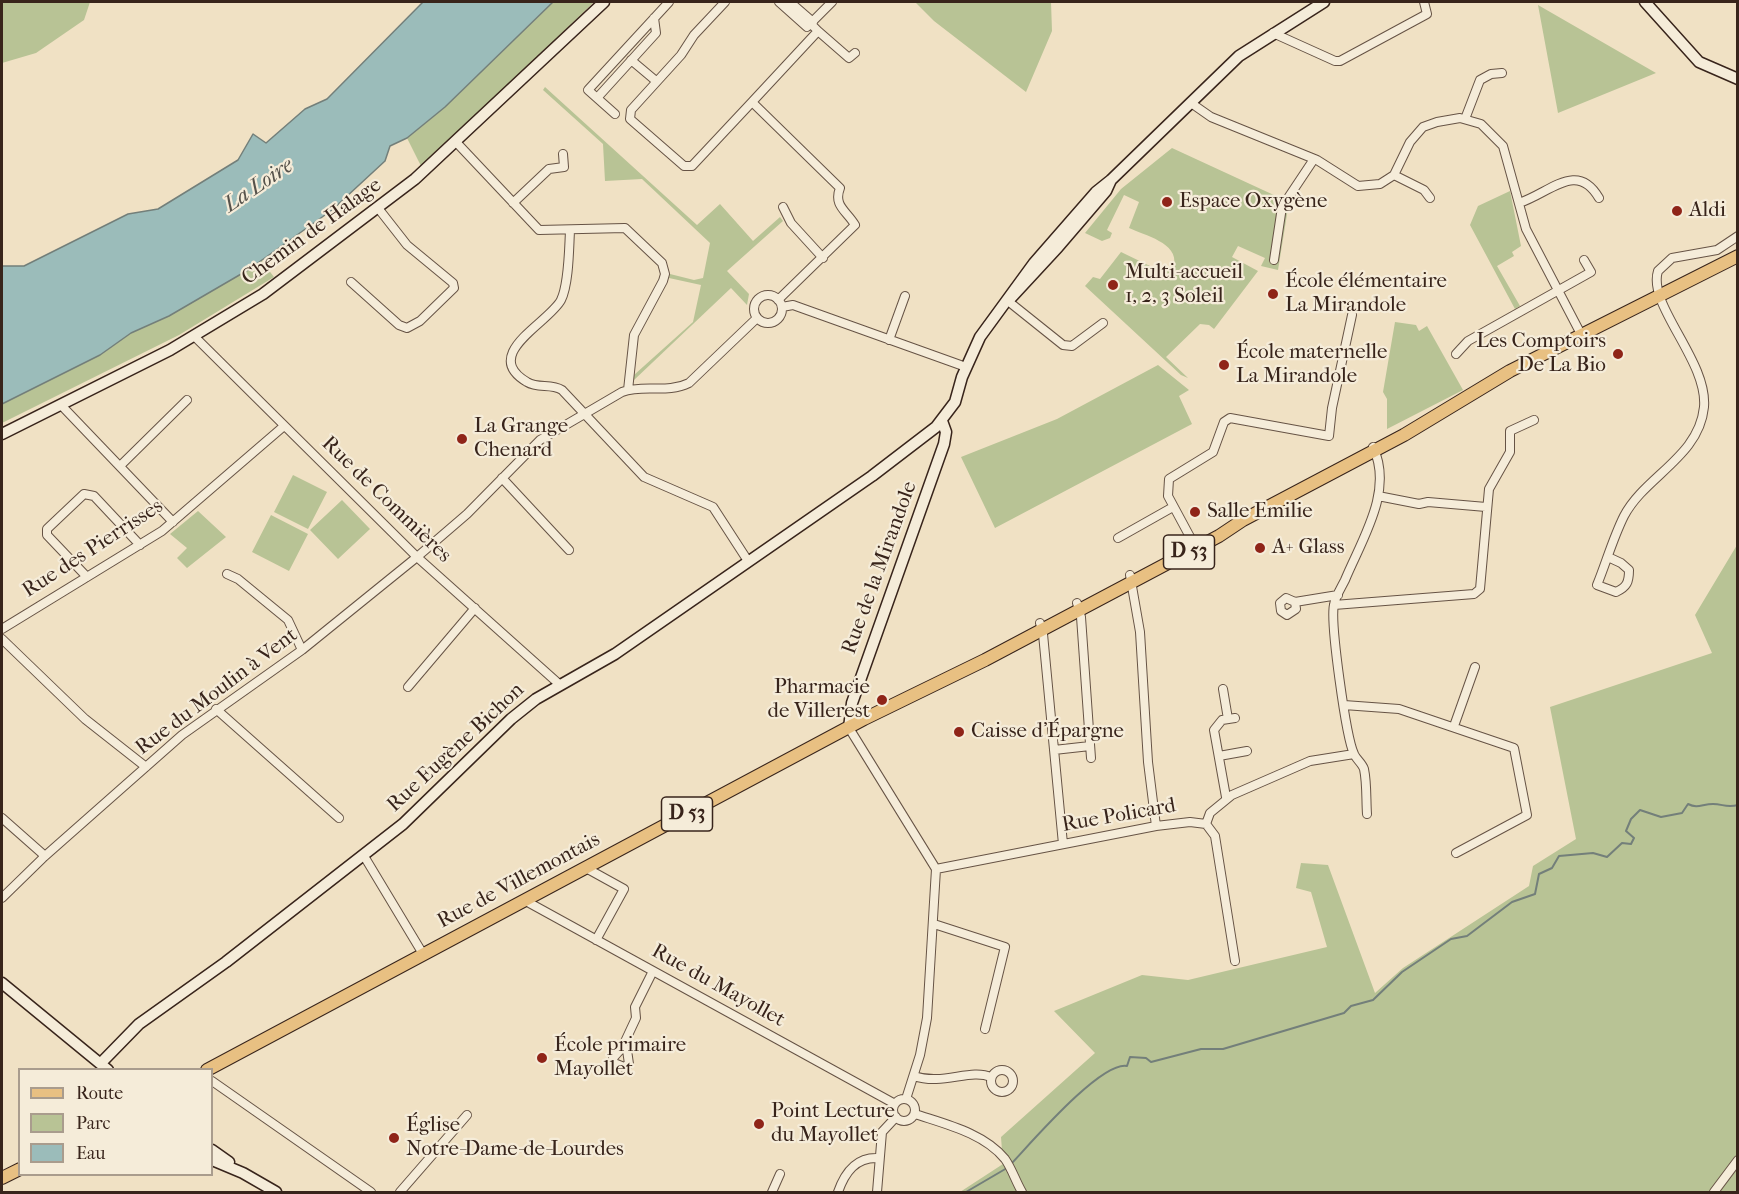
<!DOCTYPE html>
<html>
<head>
<meta charset="utf-8">
<style>
	body { margin:0 }
	#map { position:relative; width:1739px; height:1194px; overflow:hidden; background:#f0e1c4; font-family:"IM FELL French Canon",serif }
	canvas { display:block }
	.frame { position:absolute; inset:0; border:3px solid #38241b; pointer-events:none }
	.legend { position:absolute; left:18px; top:1068px; width:195px; height:108px; box-sizing:border-box; background:#f5ecd9; border:2px solid #a99c8d; margin:0; padding:8px 10px; list-style:none; font-size:18px; color:#38241b }
	.legend li { display:flex; align-items:center; gap:12px; height:30px }
	.legend b { width:30px; border:2px solid #a99c8d }
</style>
</head>
<body>
<div id="map">
<canvas width="1739" height="1194"></canvas>
<div class="frame"></div>
<ul class="legend">
<li><b style="height:8px;background:#e8c082"></b>Route</li>
<li><b style="height:16px;background:#b8c395"></b>Parc</li>
<li><b style="height:16px;background:#9bbcba"></b>Eau</li>
</ul>
</div>
<script>
const g = document.querySelector('canvas').getContext('2d');
g.lineJoin = 'round';
function fillPath(path, color) { g.fillStyle = color; g.fill(path, 'evenodd'); }
function trace(path, color, width, dash) { g.strokeStyle = color; g.lineWidth = width; g.lineCap = dash ? 'butt' : 'round'; g.setLineDash(dash || []); g.stroke(path); }
function drawText(font, color, halo, rows, align = 'center') {
  g.font = font + ' "IM FELL French Canon",serif'; g.lineWidth = 4.5; g.setLineDash([]); g.textBaseline = 'middle'; g.strokeStyle = halo; g.fillStyle = color; for (const [text, x, y, turn = 0] of rows) {
    g.save(); g.translate(x, y); g.rotate((+turn || 0) * Math.PI / 180); g.textAlign = isNaN(turn) ? turn : align; if (halo) g.strokeText(text, 0, 0); g.fillText(text, 0, 0); g.restore();
  }
}
fillPath(new Path2D(`
	M2 2H90L84 20 36 53 2 63Z
	M553 2H594L422 168 407 138 445 107Z
	M915 2H1051L1052 31 1026 92 934 21Z
	M1538 5 1656 73 1558 113Z
	M545 87 697 225 720 204 753 241 780 217 783 221 727 271 749 294 747 305 731 288 633 381 634 375 693 322 701 285 669 278 670 274 694 280 703 278 710 243 642 179 605 181 603 144 543 90Z
	M1172 148 1289 202 1278 270 1261 266 1265 258 1238 246 1232 257 1258 271 1214 329 1209 325 1200 324 1166 357 1188 378 1181 375 1085 286 1093 277 1100 279 1121 252 1152 267 1156 265 1167 269 1174 265C1179 243 1144 235 1129 228L1139 202 1124 195 1107 230 1112 233 1110 238 1102 241 1085 233 1121 189Z
	M1510 191 1521 246 1512 252 1514 256 1497 266 1520 306 1515 309 1470 225 1478 206Z
	M261 260 274 277 179 335 2 423V404L100 355 131 333 169 316Z
	M1395 322 1416 325 1419 331 1427 326 1463 390 1387 429V399L1383 392Z
	M1158 365 1189 390 1179 396 1192 424 995 528 961 457 1057 419Z
	M293 475 327 492 308 529 274 512Z
	M342 500 370 529 338 559 310 530Z
	M198 511 226 537 187 568 177 558 187 548 170 534Z
	M271 515 308 534 289 571 252 552Z
	M1737 545V1192H960L1003 1164 1001 1137 1095 1053 1054 1011 1142 975 1188 980 1327 947 1311 892 1296 888 1301 863 1328 865 1375 993 1403 968 1529 886 1533 866 1576 839 1550 707 1712 653 1695 615Z`), '#b8c395');
const water = new Path2D(`
	M423 2H553L445 107 407 138 390 146 385 161 332 210 248 270 169 316 131 333 100 355 2 404V266H24L128 214 158 209 238 160 253 134 266 143 305 109 327 99Z`);
fillPath(water, '#9bbcba');
trace(water, '#737f7a', 1.5);
trace(new Path2D(`
	M1011 1164C1031 1143 1101 1061 1127 1066L1130 1057 1146 1058 1151 1062 1201 1049H1223L1344 1013 1351 1006 1373 1000 1402 972 1451 939 1467 936 1512 902 1535 894 1539 874 1552 868 1559 856 1593 853 1607 857 1622 843 1631 844 1634 838 1626 831 1631 819 1640 810 1661 817 1682 813 1688 804C1698 809 1702 804 1713 804 1723 804 1726 808 1738 805
	M966 1192 1007 1168`), '#737f7a', 2);
const street = new Path2D(`
	M725 2 694 35 681 55 631 110 630 119 684 166H692L752 102
	M779 2 807 27 832 2
	M790 2 813 22
	M818 31 849 58 855 53
	M1273 33 1335 61H1340L1427 14 1424 2
	M631 60 656 81
	M597 98 656 33 654 18
	M1191 103 1211 117 1317 160 1358 186 1380 184 1394 175 1410 142 1423 127 1437 122 1460 118 1481 124 1503 146 1526 229 1583 338
	M615 114 588 90 669 2
	M1465 119 1480 80 1491 74 1502 73
	M456 142 539 230 625 228 662 263 665 274 663 281 634 335 628 390
	M1394 175 1424 190 1430 198
	M513 203 549 169 564 167 563 154
	M1519 203C1550 193 1577 160 1599 198
	M783 207 791 223 823 258
	M570 231C569 248 569 284 561 300 549 323 480 354 527 382 538 389 551 383 562 390L644 477 713 507 748 561
	M1274 260 1282 207 1314 159
	M351 282 399 325 407 328 420 321 454 288 453 283 407 245 378 208
	M754 309a14 14 0 1 1 28 0a14 14 0 1 1-28 0Z
	M778 300 855 225C847 211 833 206 840 188L752 102 818 31 811 24
	M1008 301 1063 345 1072 346 1103 323
	M782 307 793 305 966 367
	M194 336 417 557 559 684
	M889 340 905 296
	M1456 354 1468 341 1591 272 1584 260
	M61 405 173 522
	M120 466 187 400
	M502 478 569 550
	M1378 496 1419 504 1428 502 1486 507
	M1118 538 1173 507
	M1196 548 1168 496 1169 479 1213 452 1224 422 1230 418 1329 436 1332 408 1352 315
	M1608 557 1621 563 1629 570C1629 582 1627 587 1616 592L1597 585C1606 563 1613 538 1624 516 1645 476 1699 457 1704 407 1708 361 1647 305 1658 271L1672 258 1717 250 1738 236
	M227 574 238 579 288 620 302 650
	M1130 575 1140 632 1148 762 1156 826
	M87 577 47 535V529L84 494 94 496 140 545
	M1295 602 1296 609 1287 615 1281 611 1280 603 1286 598 1295 602 1338 595
	M1077 603 1081 617 1091 758
	M1334 605 1474 594 1480 589 1489 489 1510 452V431L1534 420
	M1040 623 1043 634 1063 844
	M2 629 162 531 284 426
	M2 639 85 719 146 767
	M408 687 475 608
	M1223 689 1228 719
	M1344 705 1399 709 1514 748 1527 815 1456 853
	M216 709 339 818
	M1454 726 1475 667
	M849 728 936 869 927 1018 920 1055 906 1099
	M1054 750 1090 746
	M1219 756 1247 751
	M1226 797 1214 730 1222 720 1235 718
	M1367 814C1366 800 1367 783 1364 769 1362 763 1356 759 1354 754 1346 737 1330 622 1334 605 1335 597 1341 588 1345 580 1362 539 1394 491 1373 447
	M2 818 45 856
	M1206 824 1210 813 1232 795 1310 761 1354 754
	M364 856 423 954
	M586 868 624 889 596 940
	M936 869 1156 826 1190 822 1206 824 1215 836 1235 961
	M2 898 45 856 182 735 302 650 417 557 467 514 540 440 622 392C644 384 667 394 689 383L757 318
	M524 900 895 1104
	M934 924 1005 947 985 1029
	M622 1048 627 1050 629 1064 624 1067 614 1063 613 1058 622 1048 636 1018 635 1007 653 971
	M991 1081a11 11 0 1 1 22 0a11 11 0 1 1-22 0Z
	M914 1076C943 1086 970 1068 991 1077
	M212 1081 371 1192
	M893 1110a11 11 0 1 1 22 0a11 11 0 1 1-22 0Z
	M915 1114C945 1124 984 1133 1005 1159 1012 1169 1016 1182 1022 1192
	M400 1192 467 1115
	M772 1192 780 1174
	M838 1192C845 1172 856 1157 878 1158
	M877 1192 882 1132 896 1117
	M1714 1192 1738 1160`);
const secondary = new Path2D(`
	M1645 2 1699 62 1738 79
	M1111 180 1239 56 1324 2
	M2 434 170 350 263 294 415 179 604 2
	M849 728 852 703 944 444 946 432 942 421
	M2 983 108 1070
	M101 1063 139 1024 226 962 403 824 511 719 536 699 615 654 872 476 936 427 955 402 962 377 980 337 1034 263 1096 192 1111 180 1106 191 1058 247 1008 301
	M212 1150 229 1162
	M212 1160 243 1173 276 1192`);
const primary = new Path2D(`
	M207 1070 864 719 985 660 1219 536 1243 520 1404 435 1510 371 1738 256
	M2 1178 20 1169`);
trace(street, '#665345', 10);
trace(secondary, '#38241b', 13);
trace(primary, '#38241b', 14);
trace(street, '#f5ecd9', 8);
trace(secondary, '#f5ecd9', 10);
trace(primary, '#e8c082', 12);
for (const [x, y, r, color] of [
	[1167,202,6,"#8f2418"],
	[1677,211,6,"#8f2418"],
	[1113,285,6,"#8f2418"],
	[1273,294,6,"#8f2418"],
	[1618,354,6,"#8f2418"],
	[1224,365,6,"#8f2418"],
	[462,439,6,"#8f2418"],
	[1195,512,6,"#8f2418"],
	[1260,548,6,"#8f2418"],
	[882,700,6,"#8f2418"],
	[959,732,6,"#8f2418"],
	[542,1058,6,"#8f2418"],
	[759,1124,6,"#8f2418"],
	[394,1138,6,"#8f2418"]
]) { const dot = new Path2D(); dot.arc(x, y, r, 0, 2 * Math.PI); g.fillStyle = color; g.fill(dot); trace(dot, '#f5ecd9', 2); }
for (const [x, y, w] of [
	[1189,552,51],
	[687,814,51]
]) { const box = new Path2D(); box.roundRect(x - w / 2, y - 17, w, 34, 4.5); g.fillStyle = '#f5ecd9'; g.fill(box); trace(box, '#38241b', 1.5); }
drawText('bold 20px', '#38241b', null, [
	["D 53",1189,552],
	["D 53",687,814]
]);
drawText('21px', '#38241b', '#f5ecd9', [
	["Espace Oxygène",1179,202],
	["Aldi",1689,211],
	["Multi-accueil",1125,273],
	["1, 2, 3 Soleil",1125,297],
	["École élémentaire",1285,282],
	["La Mirandole",1285,306],
	["Les Comptoirs",1606,342,"right"],
	["De La Bio",1606,366,"right"],
	["École maternelle",1236,353],
	["La Mirandole",1236,377],
	["La Grange",474,427],
	["Chenard",474,451],
	["Salle Emilie",1207,512],
	["A+ Glass",1272,548],
	["Pharmacie",870,688,"right"],
	["de Villerest",870,712,"right"],
	["Caisse d'Épargne",971,732],
	["École primaire",554,1046],
	["Mayollet",554,1070],
	["Point Lecture",771,1112],
	["du Mayollet",771,1136],
	["Église",406,1126],
	["Notre-Dame-de-Lourdes",406,1150]
], 'left');
drawText('21px', '#38241b', '#f5ecd9', [
	["Chemin de Halage",312,232,-36],
	["Rue de Commières",386,500,44],
	["Rue des Pierrisses",93,549,-33],
	["Rue de la Mirandole",880,568,-70],
	["Rue du Moulin à Vent",217,692,-37],
	["Rue Eugène Bichon",456,748,-43],
	["Rue Policard",1119,816,-10],
	["Rue de Villemontais",519,881,-28],
	["Rue du Mayollet",718,986,29]
]);
drawText('italic 22px', '#56524b', '#f5ecd9', [
	["La Loire",259,186,-34]
]);
</script>
</body>
</html>
